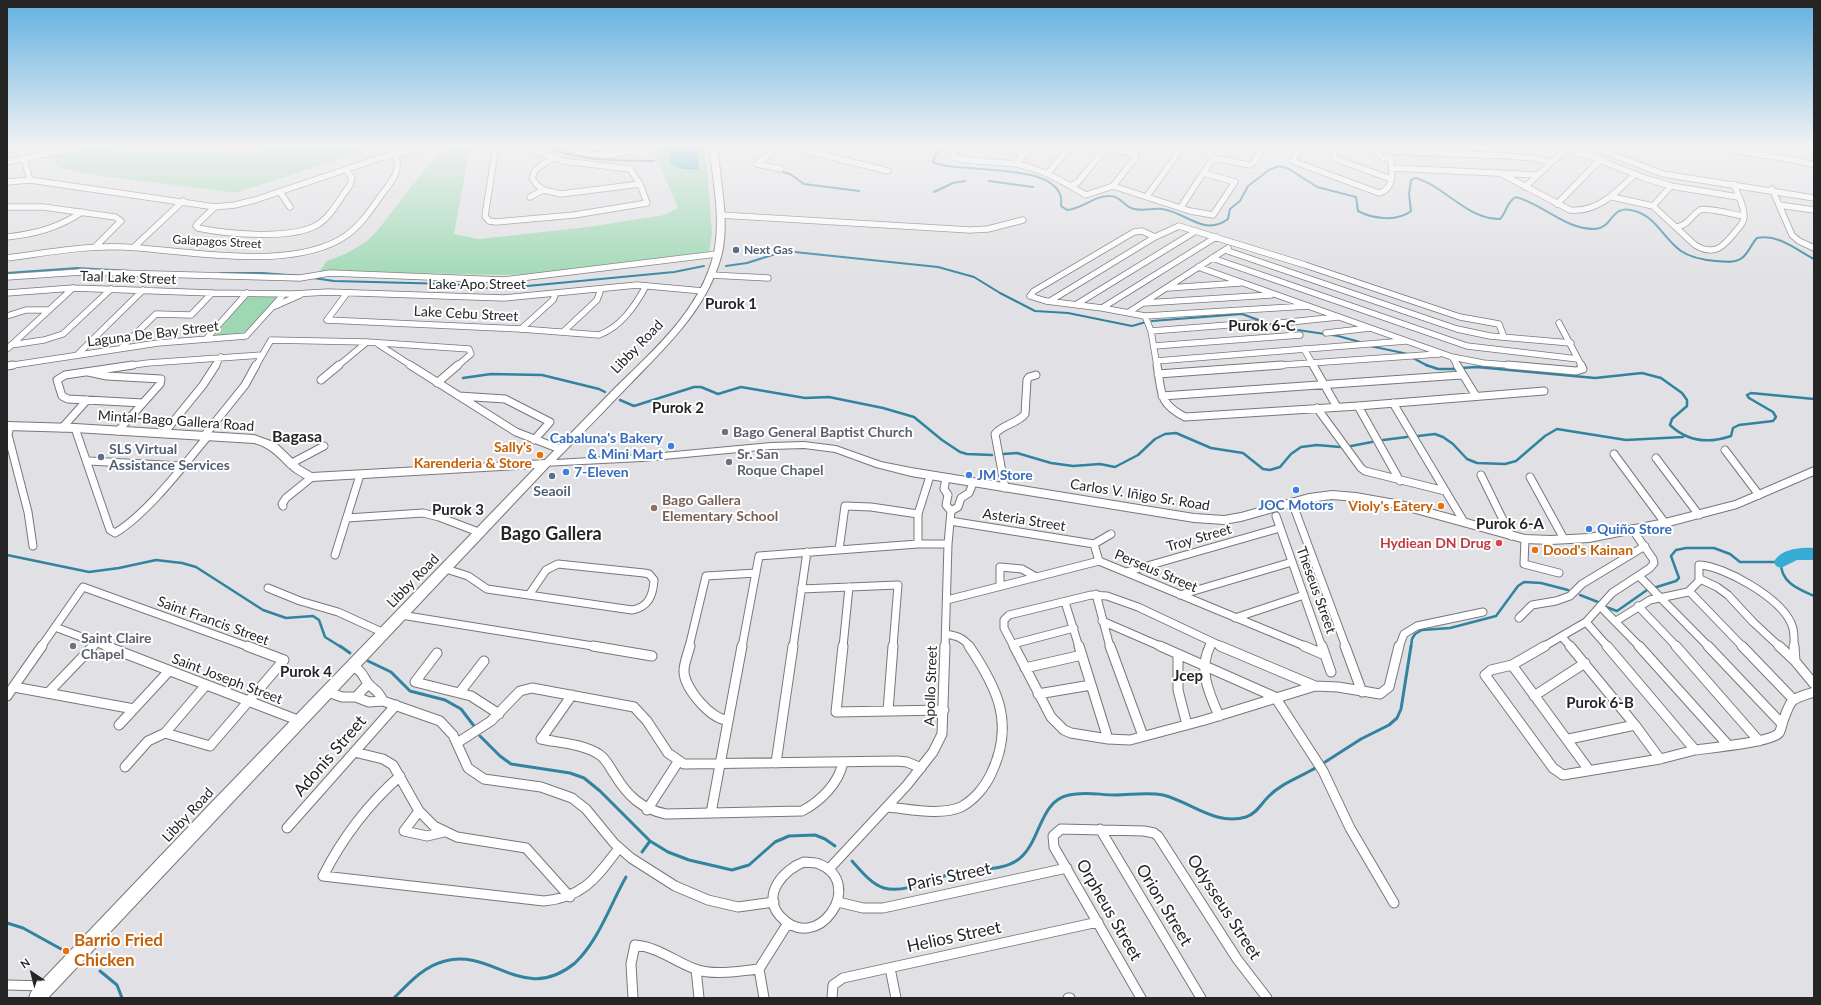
<!DOCTYPE html>
<html>
<head>
<meta charset="utf-8">
<style>
	body { margin:0 }
	#map { position:relative; width:1821px; height:1005px; overflow:hidden; background:#e1e1e5; font-family:Lato,sans-serif }
	canvas { display:block }
	.frame { position:absolute; inset:0; border:8px solid #252526; pointer-events:none }
	.north { position:absolute; left:12px; top:953px; width:40px; height:40px; -webkit-text-stroke:3px #fff; paint-order:stroke; rotate:325deg; font-size:11px; font-weight:700; line-height:16px; text-align:center; color:#252526 }
	.north::after { content:''; display:block; margin:auto; width:14px; height:18px; background:#252526; clip-path:polygon(50% 0,100% 100%,50% 72%,0 100%) }
</style>
</head>
<body>
<div id="map">
<canvas width="1821" height="1005"></canvas>
<div class="frame"></div>
<div class="north">N</div>
</div>
<script>
const g = document.querySelector('canvas').getContext('2d');
g.lineJoin = 'round';
function fillPath(path, color) { g.fillStyle = color; g.fill(path, 'evenodd'); }
function trace(path, color, width, dash) { g.strokeStyle = color; g.lineWidth = width; g.lineCap = dash ? 'butt' : 'round'; g.setLineDash(dash || []); g.stroke(path); }
function drawText(font, color, halo, rows, align = 'center') {
  g.font = font + ' Lato,sans-serif'; g.lineWidth = 4; g.setLineDash([]); g.textBaseline = 'middle'; g.strokeStyle = halo; g.fillStyle = color; for (const [text, x, y, turn = 0] of rows) {
    g.save(); g.translate(x, y); g.rotate((+turn || 0) * Math.PI / 180); g.textAlign = isNaN(turn) ? turn : align; if (halo) g.strokeText(text, 0, 0); g.fillText(text, 0, 0); g.restore();
  }
}
fillPath(new Path2D(`
	M107 145H119L114 152 248 154 278 145H385L238 192H230L102 176 59 168 54 162V155Z
	M651 145H708L706 157 712 233 709 253 525 274 504 275 320 271 327 261 345 254 366 242 377 231 437 154H443L448 148 480 146 469 152 454 234 479 239 588 227 664 215 678 208Z
	M249 295 275 296 276 298 246 332 214 336Z`), '#9ed8b3');
const water = new Path2D(`
	M663 145H700L697 155 698 169 682 168 672 164 670 153Z`);
fillPath(water, '#36abd3');
trace(water, '#31839f', 1);
trace(new Path2D(`
	M301 145H349
	M543 145C578 162 616 160 654 161
	M949 145 935 155 933 162C958 175 1068 159 1061 206L1067 210C1082 209 1095 195 1111 196 1119 196 1124 205 1131 208 1141 212 1152 208 1162 209 1186 212 1204 237 1228 219L1230 209 1240 201 1248 186 1269 170 1279 166 1289 169 1317 187 1356 197 1358 211C1373 219 1397 222 1411 211L1409 194 1411 180 1416 178C1446 187 1468 220 1500 219 1507 212 1506 202 1516 197 1543 204 1566 230 1595 229 1614 228 1610 203 1635 211 1656 217 1664 239 1681 251 1691 258 1704 260 1716 261 1725 262 1735 263 1742 258 1749 253 1751 244 1757 238 1779 234 1795 249 1814 259
	M780 171 790 174 804 184 859 191
	M989 181 1033 187
	M934 192 953 183 965 181
	M726 266 747 263 785 251 938 267 974 277 1000 293 1035 311 1068 313 1132 326 1146 322
	M7 273 77 268 130 271
	M221 273H262L302 276
	M313 278 334 281 450 284 496 289 674 272 704 266
	M1152 321 1242 314 1278 327 1338 336 1360 342
	M1370 346 1408 354
	M1413 358 1428 366`), '#31839f', 2);
trace(new Path2D(`
	M1426 365 1438 369H1455
	M1461 368 1477 367 1595 378 1642 373 1661 378 1682 393 1687 400V406L1672 419 1670 425C1688 442 1708 444 1731 436L1733 428 1739 425 1773 421 1776 417 1773 412 1749 398 1747 395 1751 393 1814 399
	M463 378 491 374 542 375 599 389 605 392
	M620 400 634 406 694 387H701L718 394 741 387 805 398 829 397 883 408 914 417 942 440 960 452 967 454 992 455
	M1418 436 1435 434 1443 437 1453 444 1467 459 1477 463 1505 464 1516 461 1545 436 1557 429 1626 440 1683 437
	M1383 440 1407 437
	M1351 446 1372 442
	M1003 454 1017 453 1051 463 1073 466 1100 464 1115 467 1138 455 1155 439 1165 434 1176 433 1211 448 1243 453 1263 469 1270 470 1280 467 1291 454 1301 447 1317 445 1340 447
	M7 555 89 572 119 568 156 560 182 563 196 567 263 610 286 618 313 616 319 620 325 637 341 647
	M1580 595 1598 602
	M1606 607 1617 611 1647 590 1676 581 1679 578 1671 556 1676 550 1686 548H1714L1730 554 1740 562H1781C1780 582 1798 589 1814 596
	M1411 647 1412 639 1415 634 1422 630 1450 628 1496 616 1518 586 1524 582 1541 583 1568 590`), '#31839f', 2.5);
trace(new Path2D(`
	M340 646 350 653
	M368 661 391 672 410 691 445 700 461 709 474 726
	M480 736 500 756 511 764 570 773 584 778 600 791 650 841 668 852 689 860 732 870 749 865 775 842 789 836 815 835 825 839 835 846
	M1322 764 1361 739 1389 725 1397 718 1401 709 1411 646
	M642 852 650 841
	M852 861C861 871 871 884 884 888 906 894 936 877 957 872 977 868 1002 872 1019 859 1041 842 1039 801 1069 795 1085 791 1100 795 1115 795 1131 795 1147 792 1163 795 1191 802 1215 826 1246 817 1256 814 1261 804 1268 797 1281 783 1301 777 1317 767
	M7 923 23 928 61 949
	M100 971 117 985 122 998
	M394 998C409 983 424 966 445 961 493 948 524 1005 575 963 599 940 610 905 626 877`), '#31839f', 3);
fillPath(new Path2D(`
	M1814 548V560H1797L1781 568 1776 566 1774 562C1780 549 1801 547 1814 548Z`), '#36abd3');
const minorFar2 = new Path2D(`
	M20 145 30 180
	M496 145 485 216 489 221 496 222 574 215 647 203 640 184 630 169 563 161 521 145
	M559 145C580 153 605 160 627 151L626 145
	M783 145 888 171
	M965 145 953 153V157C973 163 994 161 1015 164 1042 168 1063 182 1086 195L1113 186 1136 157 1134 154 1106 147
	M996 145 1025 153
	M1173 145 1203 149 1221 145
	M1302 145 1293 160 1295 162 1379 193C1399 188 1391 158 1386 145
	M1340 145 1334 155 1336 159 1391 179
	M1380 145 1375 151 1382 157 1392 159
	M1549 145 1590 156 1644 178 1671 186 1738 197
	M1587 145 1663 174 1814 198
	M1712 145C1745 156 1781 154 1814 165
	M1797 145 1814 150
	M1389 151 1510 156 1534 158 1551 162
	M553 158 536 169 532 178 537 185 544 190 561 194 640 184
	M7 162 93 145
	M757 164 781 145
	M757 164 781 169
	M1015 164 1033 145
	M1394 168 1537 175
	M1048 173 1072 145
	M1500 173 1570 210C1597 213 1617 192 1635 174
	M7 182 30 180 215 207 235 205 255 200 377 159 408 151 435 147 470 145
	M1071 186 1078 182 1108 145
	M1113 186 1190 211 1213 215 1235 182 1203 173
	M1525 187 1566 149
	M1772 189 1792 235 1799 241 1814 248
	M280 192 290 207
	M1147 196 1182 148
	M530 197 543 190
	M1612 197 1653 206 1695 245C1715 257 1724 246 1736 231 1740 226 1744 223 1744 217 1745 206 1737 194 1734 184
	M1557 204 1601 159
	M1779 205 1814 210
	M1653 206 1671 186
	M7 207H43L115 217 121 221 95 247
	M215 207 197 224 196 226 198 228C226 234 291 240 317 225 331 217 340 198 350 185L352 178 346 170
	M1181 207 1211 161 1218 159 1250 165 1253 163 1264 145
	M720 215 970 230 988 229 1023 220
	M1677 227C1690 224 1690 216 1700 210 1706 207 1735 215 1744 216
	M7 237C35 234 58 228 82 212
	M1155 237 1142 231 1134 232 1034 291 1030 296 1046 301 1102 308 1145 316 1308 306
	M134 247 183 201
	M1225 250 1457 329 1490 336 1571 343
	M7 258C46 253 85 245 124 247 187 250 293 273 347 235 362 224 372 208 382 194 392 181 402 171 395 154
	M1212 258 1467 346 1578 359 1559 323
	M1198 267 1452 357 1458 366
	M711 275 768 278
	M7 277 81 272 300 278 330 273 504 280 717 254
	M1168 288 1240 283
	M7 293 73 288 212 293 292 294 328 292 504 298 637 285 703 291
	M1050 301 1155 237 1179 226 1305 265 1460 317 1499 324 1504 337
	M1144 303 1271 295
	M1077 304 1196 231
	M275 306 300 295
	M1102 308 1216 237
	M1129 312 1228 248
	M7 316 26 310H49
	M1145 316 1151 331 1157 366
	M327 320 521 329 599 335C621 327 635 306 646 286
	M327 320 347 293
	M1280 323 1338 317
	M521 329 553 300 556 293
	M1151 331 1254 323
	M563 332 597 300 601 289
	M1326 333 1370 328
	M206 339 247 293
	M378 344 412 366
	M11 345 44 340 63 334 111 289
	M1154 346 1300 335
	M122 347 156 314 191 315 212 293
	M7 349 73 288
	M1304 349 1314 366
	M77 355 143 290
	M1452 357 1483 363 1520 366
	M1578 359 1582 366
	M1156 361 1406 341
	M7 366 158 343 246 336 284 294
	M126 366 148 363 262 355
	M215 366 221 357
	M256 366 271 340 367 342 469 349 471 354 457 366
	M338 366 367 342
	M1268 366 1439 354`);
const minorFar1 = new Path2D(`
	M133 365 65 375 57 380 62 396 68 399 143 403
	M410 365 516 432 560 449
	M1157 365C1162 393 1158 403 1185 417L1358 406 1544 391
	M1313 365 1337 407
	M1457 365 1476 396
	M1508 365 1576 371 1583 369 1581 365
	M7 366 13 365
	M88 372 107 376 161 379 160 384 118 431
	M1158 374 1282 365
	M321 380 339 365
	M437 383 458 365
	M459 396 505 399 550 422 534 440
	M1162 396 1461 375
	M1393 403 1464 522
	M1358 406 1400 481
	M1317 408 1361 468 1365 471 1445 491
	M10 426 8 435 28 512 33 546
	M62 428 87 400
	M75 428 110 530 115 533C147 514 183 466 208 436
	M164 433 203 385 216 365
	M204 436 245 385 256 365
	M1725 450 1759 495
	M1614 454 1665 523
	M1656 458 1699 515
	M89 461 182 466
	M290 464 324 446
	M1481 475 1511 536
	M1530 477 1564 539
	M946 478 944 489 948 495
	M1005 488 995 434C1003 424 1017 424 1025 414L1027 380 1029 377 1036 375
	M948 495 946 505 951 511
	M1292 502 1346 647
	M283 506 282 504 286 498 312 477
	M951 511 958 507 961 498 969 493 973 483
	M1276 516 1322 647
	M347 518 423 513 439 517 481 533
	M950 521 1094 544
	M1525 539 1524 564 1559 573
	M918 544V514L930 476
	M1094 544 1111 534
	M1094 544 1099 561
	M839 550 845 506 871 507 918 514
	M335 555 360 475
	M1000 567 1022 569 1036 577
	M1000 567V586
	M446 569 468 576 487 589 632 610C649 607 653 595 654 580L649 574 644 573 558 564 546 570 529 595
	M1126 572 1280 528
	M1639 576 1709 647
	M1700 579 1717 587 1728 595 1753 622 1780 647
	M268 588 300 601 338 612 384 633
	M801 589 898 585 893 647
	M1690 592 1743 647
	M1096 594 1110 647
	M1180 595 1292 562
	M947 600 1099 561 1307 647
	M1065 602 1079 647
	M1600 606 1640 647
	M1638 606 1677 647
	M401 615 599 647
	M1235 618 1304 595
	M1519 618 1532 605 1556 601 1570 596 1582 584 1645 546
	M1102 621 1162 647
	M1616 621 1650 600 1688 592 1699 581V565C1725 566 1780 598 1791 623 1795 630 1794 640 1794 647
	M1586 622 1608 647
	M1586 622 1612 593 1650 568 1654 563 1653 559 1632 529
	M55 627 108 647
	M946 634C957 636 964 638 970 647
	M1562 637 1571 647
	M1013 644 1074 628
	M41 647 83 587 249 647
	M92 647 96 643
	M689 647 706 576 756 573
	M742 647 759 556 918 544H948
	M793 647 807 552
	M843 647 849 587
	M945 647 948 544 951 511
	M1014 647 1004 628V620L1009 615 1091 595 1107 596 1138 607 1223 647
	M1210 647 1212 643
	M1399 647 1404 634 1417 626 1483 612
	M1543 647 1586 622`);
const minor = new Path2D(`
	M106 646 300 721
	M593 646 652 656
	M690 646C688 654 684 663 684 671 684 688 711 720 728 720
	M843 646 836 712 944 710
	M1014 646 1051 717 1064 730 1071 733 1108 739 1130 740 1205 720 1315 686
	M1079 646 1108 739
	M1110 646 1143 736
	M1160 646 1275 697 1323 771 1350 828 1394 903
	M1210 646C1198 670 1209 693 1219 716
	M1220 646 1315 686
	M1304 646 1325 655
	M1322 646 1331 672
	M1345 646 1362 692
	M1545 646 1512 665 1491 670 1485 675 1553 768 1563 775 1660 759 1695 750 1607 646
	M1570 646 1635 725 1660 759
	M1639 646 1728 745
	M1676 646 1759 741
	M1708 646 1782 724
	M1742 646 1793 699
	M1779 646 1795 661 1814 684
	M1794 646 1795 661
	M437 653 415 682 471 696 499 714
	M1178 654V690L1187 725
	M1512 665 1589 770
	M353 666C362 672 362 674 367 682 373 691 377 687 383 701
	M1025 668 1082 655
	M1315 686 1338 687 1380 694 1389 687 1399 646
	M14 687 134 709
	M328 692 342 697H356L369 702 383 701 440 721 453 735 468 768 484 779 541 787 572 798 586 809 614 843 631 858 675 886 708 900 738 907 774 902
	M460 692 484 661
	M48 693 93 646
	M1038 694 1091 685
	M572 695 541 739C560 743 584 744 600 755 607 760 610 768 615 775 627 795 641 809 666 814L802 811C821 801 839 783 843 762
	M7 696 42 646
	M1534 696 1585 663
	M356 697 368 684
	M888 711 893 646
	M119 725 169 671
	M165 733 210 746 284 660 247 646
	M165 733 206 685
	M1569 739 1635 725
	M457 743 491 721 520 691 532 688 634 707 647 721 668 753 684 764 897 761 907 762 921 768
	M1695 750C1710 748 1772 742 1779 733 1781 730 1782 724 1783 721 1792 697 1790 700 1814 692
	M354 752 383 759 393 765 419 811 434 826 457 837 526 848 570 897
	M776 763 793 646
	M125 767 148 741 165 733
	M400 776C367 805 343 837 323 876L544 901C584 897 596 878 619 848
	M888 807C910 809 940 816 961 807 974 800 985 787 991 774 1015 724 998 689 969 646
	M647 810 678 762
	M419 811 404 831 427 836 444 832
	M711 813 742 646
	M287 828 396 705
	M1100 829 1201 998
	M804 862C809 863 815 862 819 864 867 883 817 957 780 916 761 895 784 869 804 862Z
	M829 869 907 785 933 752 942 734 945 646
	M838 902 863 908H883L1067 868
	M890 968 896 998
	M696 969 699 998
	M7 985 47 986
	M633 998 631 964 635 945C658 947 674 961 695 969 715 976 738 971 759 969
	M764 998 759 969 788 923
	M832 998 833 985 843 978 1098 922
	M1068 998H1070
	M1141 998 1054 847 1053 836 1061 829 1144 831 1154 833 1158 836 1237 959 1267 998`);
const secondary = new Path2D(`
	M712 145H718V153C721 185 729 221 722 253 709 306 669 344 633 381 607 408 582 434 556 460L642 455 771 443 804 442 836 446 881 462 911 468 1194 514 1224 516 1241 513 1309 494 1332 491 1356 493 1401 501 1525 535 1551 536 1589 534 1665 519 1735 501 1814 467V475L1737 508 1665 527 1589 542 1551 544 1525 543 1401 509 1356 501 1332 499 1309 502 1241 521 1224 524 1194 522 911 476 876 467 835 452 804 448 771 449 642 461 543 466 541 464 543 462C567 437 591 413 615 388 655 349 701 309 714 253 721 221 714 185 710 153Z`);
const primary = new Path2D(`
	M7 422 75 424 254 435 276 443 300 466 312 473 546 460 550 461 551 464 48 998H29L31 992 212 802 535 468 312 481C285 473 281 450 254 443L75 432 7 430Z`);
trace(minorFar2, '#78787b', 7);
trace(minorFar1, '#78787b', 9);
trace(minor, '#78787b', 11);
trace(secondary, '#78787b', 2);
trace(primary, '#78787b', 2);
trace(minorFar2, '#fff', 5.5);
trace(minorFar1, '#fff', 7);
trace(minor, '#fff', 9);
fillPath(secondary, '#fff');
fillPath(primary, '#fff');
const sky = g.createLinearGradient(0, 0, 0, 285);
sky.addColorStop(0, '#61b0e0');
sky.addColorStop(0.51, '#f2f2f3');
sky.addColorStop(1, '#f2f2f300');
g.fillStyle = sky;
g.fillRect(0, 0, 1821, 285);
for (const [x, y, r, color] of [
	[736,250,4,"#5c6f8a"],
	[725,432,4,"#6b7280"],
	[671,446,4,"#3f7fe0"],
	[540,455,4,"#e8710a"],
	[101,457,4,"#5c6f8a"],
	[729,462,4,"#6b7280"],
	[566,472,4,"#3f7fe0"],
	[969,475,4,"#3f7fe0"],
	[552,476,4,"#5c6f8a"],
	[1296,490,4,"#3f7fe0"],
	[1441,506,4,"#e8710a"],
	[654,508,4,"#8d6e63"],
	[1589,529,4,"#3f7fe0"],
	[1499,543,4,"#e0444e"],
	[1535,550,4,"#e8710a"],
	[73,646,4,"#6b7280"],
	[66,951,4,"#e8710a"]
]) { const dot = new Path2D(); dot.arc(x, y, r, 0, 2 * Math.PI); g.fillStyle = color; g.fill(dot); trace(dot, '#fff', 1.5); }
drawText('12px', '#252526', '#fff', [
	["Galapagos Street",217,242,3]
]);
drawText('bold 12px', '#4e5e75', '#fff', [
	["Next Gas",744,250]
], 'left');
drawText('14px', '#252526', '#fff', [
	["Taal Lake Street",128,278,2],
	["Lake Apo Street",477,284],
	["Lake Cebu Street",466,314,3],
	["Laguna De Bay Street",153,334,-7],
	["Libby Road",637,347,-46],
	["Mintal-Bago Gallera Road",176,421,4],
	["Carlos V. Iñigo Sr. Road",1140,495,9],
	["Asteria Street",1024,520,9],
	["Troy Street",1199,538,-16],
	["Perseus Street",1156,571,23],
	["Libby Road",413,581,-46],
	["Theseus Street",1316,590,70],
	["Saint Francis Street",213,621,20],
	["Saint Joseph Street",227,679,21],
	["Apollo Street",931,686,-88],
	["Libby Road",188,815,-47]
]);
drawText('bold 14px', '#5b616d', '#fff', [
	["Bago General Baptist Church",733,432],
	["Sr. San",737,454],
	["Roque Chapel",737,470],
	["Saint Claire",81,638],
	["Chapel",81,654]
], 'left');
drawText('bold 14px', '#366cbe', '#fff', [
	["Cabaluna's Bakery",663,438,"right"],
	["& Mini Mart",663,454,"right"],
	["7-Eleven",574,472],
	["JM Store",977,475],
	["JOC Motors",1296,505,"center"],
	["Quiño Store",1597,529]
], 'left');
drawText('bold 14px', '#c56008', '#fff', [
	["Sally's",532,447],
	["Karenderia & Store",532,463],
	["Violy's Eatery",1433,506],
	["Dood's Kainan",1543,550,"left"]
], 'right');
drawText('bold 14px', '#4e5e75', '#fff', [
	["SLS Virtual",109,449],
	["Assistance Services",109,465],
	["Seaoil",552,491,"center"]
], 'left');
drawText('bold 14px', '#785e54', '#fff', [
	["Bago Gallera",662,500],
	["Elementary School",662,516]
], 'left');
drawText('bold 14px', '#be3a42', '#fff', [
	["Hydiean DN Drug",1491,543]
], 'right');
drawText('bold 15px', '#252526', '#fff', [
	["Purok 1",731,304],
	["Purok 6-C",1262,326],
	["Purok 2",678,408],
	["Purok 3",458,510],
	["Purok 6-A",1510,524],
	["Purok 4",306,672],
	["Jcep",1188,676],
	["Purok 6-B",1600,703]
]);
drawText('bold 16px', '#252526', '#fff', [
	["Bagasa",297,437]
]);
drawText('17px', '#252526', '#fff', [
	["Adonis Street",330,756,-49],
	["Paris Street",949,877,-12],
	["Orion Street",1164,905,59],
	["Odysseus Street",1224,907,57],
	["Orpheus Street",1109,910,60],
	["Helios Street",954,937,-12]
]);
drawText('bold 17px', '#c56008', '#fff', [
	["Barrio Fried",74,941],
	["Chicken",74,961]
], 'left');
drawText('bold 18px', '#252526', '#fff', [
	["Bago Gallera",551,534]
]);
</script>
</body>
</html>
